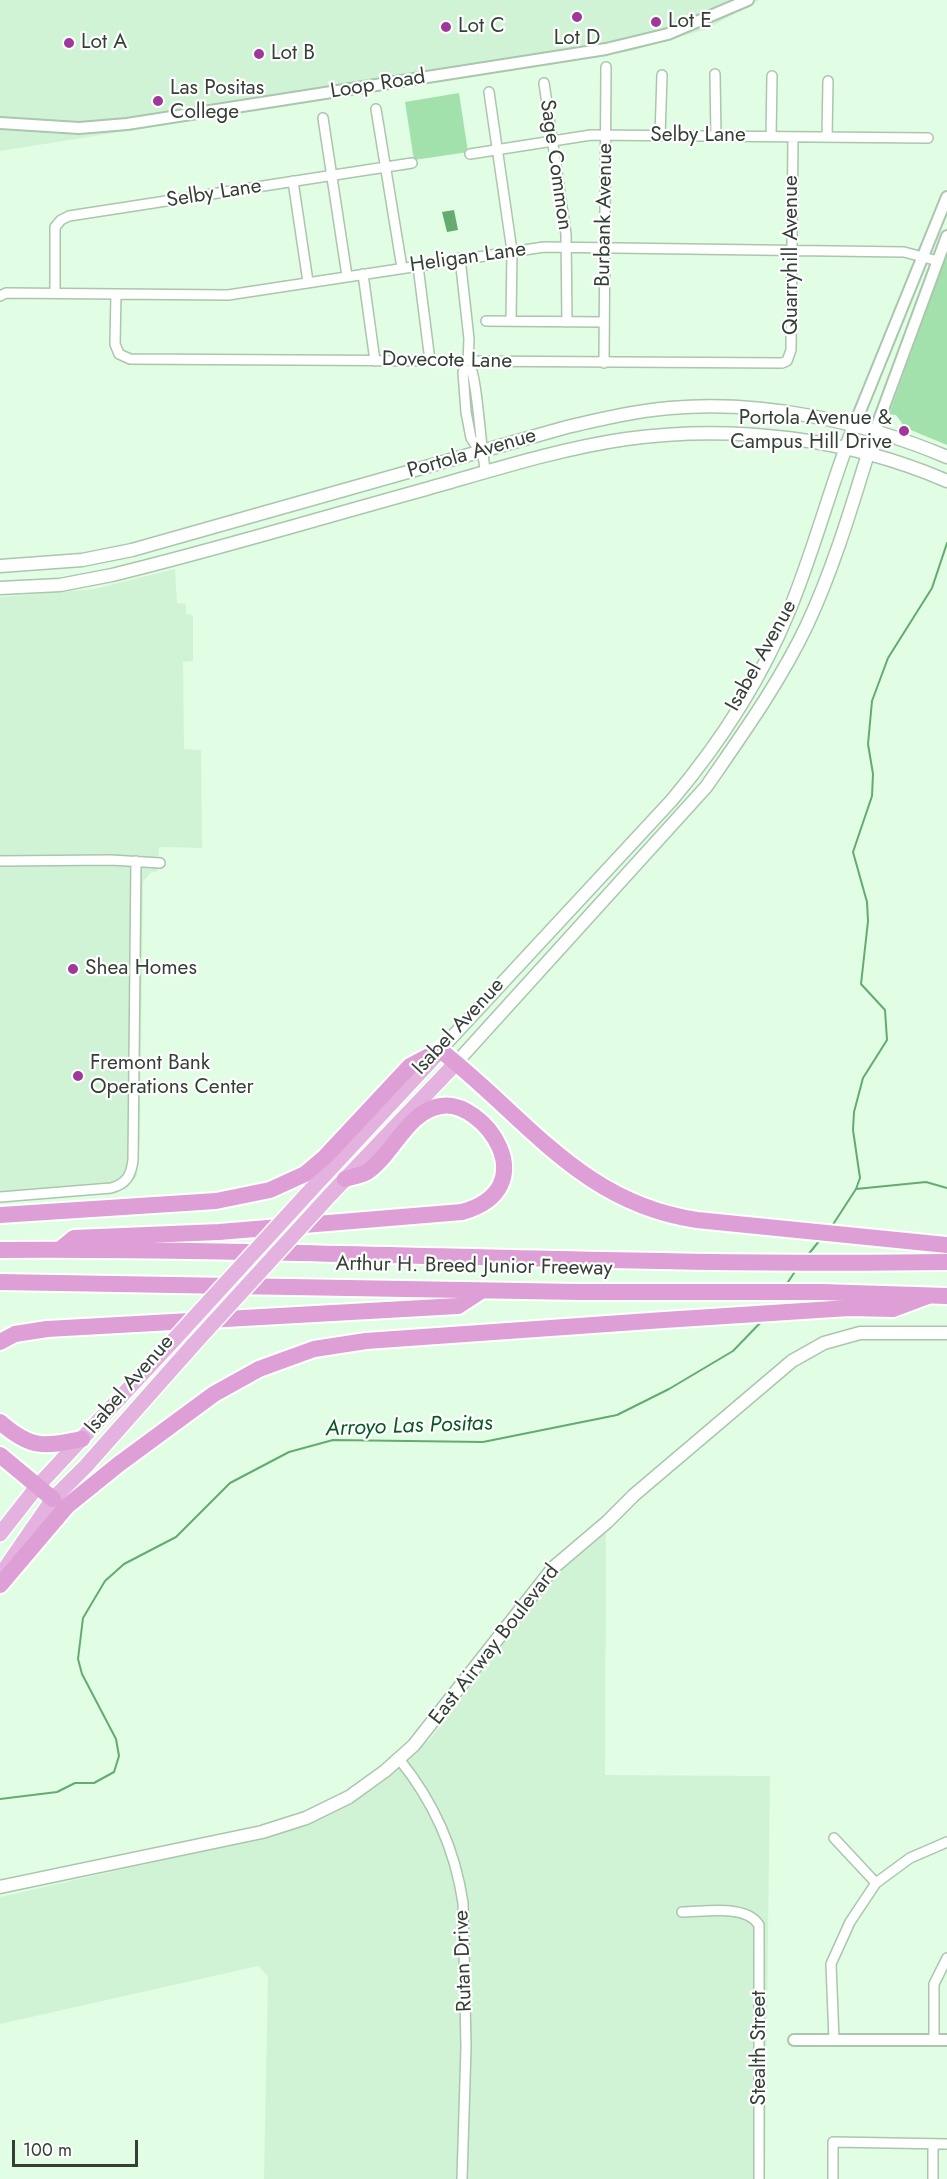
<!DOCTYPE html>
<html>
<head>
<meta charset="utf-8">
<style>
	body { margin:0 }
	#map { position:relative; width:947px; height:2179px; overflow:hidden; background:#e1fde4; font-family:Jost,sans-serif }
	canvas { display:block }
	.scale { position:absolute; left:12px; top:2140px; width:126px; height:27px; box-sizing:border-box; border:3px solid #344036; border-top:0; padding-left:8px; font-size:18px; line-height:21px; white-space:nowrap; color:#344036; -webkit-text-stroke:4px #fff; paint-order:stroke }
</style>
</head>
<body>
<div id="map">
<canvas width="947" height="2179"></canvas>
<div class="scale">100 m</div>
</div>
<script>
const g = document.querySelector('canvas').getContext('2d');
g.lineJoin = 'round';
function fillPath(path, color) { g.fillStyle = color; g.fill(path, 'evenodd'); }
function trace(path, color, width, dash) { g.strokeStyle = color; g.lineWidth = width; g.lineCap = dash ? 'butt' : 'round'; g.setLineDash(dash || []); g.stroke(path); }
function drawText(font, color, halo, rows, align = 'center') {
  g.font = font + ' Jost,sans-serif'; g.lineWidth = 4.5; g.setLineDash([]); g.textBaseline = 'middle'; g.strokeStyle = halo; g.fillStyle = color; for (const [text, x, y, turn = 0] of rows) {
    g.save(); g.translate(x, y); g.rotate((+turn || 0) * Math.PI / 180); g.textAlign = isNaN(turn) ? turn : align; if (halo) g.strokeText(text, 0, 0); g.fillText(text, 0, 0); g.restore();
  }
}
fillPath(new Path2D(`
	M0 0H759L707 29 631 51 0 151Z
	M175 569 177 603 186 604V614L193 615V661L183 662 184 749 201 750 202 848 159 847 158 871 150 873 143 882 140 1140 137 1176 127 1188 117 1192 0 1202V597L94 589Z
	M606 1532 605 1775 770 1776 765 2179H264L268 1976 258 1966 0 2024V1897L278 1834 326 1817 358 1799 387 1779 430 1739 541 1594 564 1568Z`), '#d1f3d5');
fillPath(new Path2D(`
	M459 93 468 152 414 160 405 102Z
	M947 254V445L901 426 902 423 896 415 889 414Z`), '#a2e1ab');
fillPath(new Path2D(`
	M454 210 458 230 447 232 442 212Z`), '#64ab70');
trace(new Path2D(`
	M856 1189 926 1182 947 1188
	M832 1226 856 1189 860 1178 853 1130 854 1112 863 1078 887 1040 885 1010 861 984 868 921 867 902 853 852 872 796 873 774 868 744 872 701 888 658 932 588 947 543
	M807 1256 820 1240
	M786 1285 796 1270
	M0 1799 57 1792 75 1783H94L114 1772 119 1756 116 1739 82 1674 78 1659 83 1618 105 1581 124 1564 176 1537 230 1483 289 1452 333 1440 483 1442 617 1415 669 1389 733 1351 761 1322`), '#64ab70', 2);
const minor = new Path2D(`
	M715 74 716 137
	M544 83 566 234 567 322
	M489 92 512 251 511 321
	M376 109 402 268
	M323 118 347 276
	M660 136 662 75
	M771 137 772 76
	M827 137 828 81
	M470 154 591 135 928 138
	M293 181 308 282
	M460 258 469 339 468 362 463 372 466 412 471 438 480 452
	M418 266 430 361
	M363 274 375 361
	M55 293V227L61 220 69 216 412 163
	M116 294 115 344 119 354 130 359 782 363 787 361 791 350 793 137
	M0 296 6 293 228 295 544 247 904 252 938 261
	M486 321 604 322
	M468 362C478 374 480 450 486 473
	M604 363 606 67
	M0 861 111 860 160 863
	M0 1197 111 1188C126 1184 131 1176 133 1160L136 861
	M399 1759C434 1802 455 1849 463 1903L466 2047 462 2179
	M834 1838 876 1883
	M682 1912C705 1912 746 1904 759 1925V2179
	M834 2040 831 1964 850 1922 876 1883 910 1858 947 1842
	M934 2040V1984L947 1958
	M833 2179V2142L947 2144
	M933 2179V2144`);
const tertiary = new Path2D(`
	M0 123 79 128 127 124 606 49 668 34 748 0
	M854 426 947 197
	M875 431 947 236
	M794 2040H947`);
const secondary = new Path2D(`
	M0 566 82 560 132 550 567 427C601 419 635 411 670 408 762 400 862 421 947 457
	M0 588 60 585 112 575C215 550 317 519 419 491 487 472 557 449 626 439 733 424 848 438 947 481
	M440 1050 672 800C719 744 761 680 789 611 814 551 830 487 854 426
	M456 1063 706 787C742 735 780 682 807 625 836 563 855 495 875 431
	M0 1887 262 1832 306 1818 349 1797 385 1771 414 1745 554 1567 607 1522 634 1495 792 1361 824 1343 860 1333H947`);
const trunk = new Path2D(`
	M307 1194 438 1053
	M330 1195 456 1063
	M0 1534 36 1488 170 1344
	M0 1576 53 1499 86 1466 194 1344`);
const motorway = new Path2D(`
	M0 1215 216 1201 270 1190 305 1174 325 1157 410 1066 440 1050C527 1118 581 1203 697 1220L947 1245
	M63 1247 74 1238 219 1232 462 1212C547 1188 484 1099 441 1106 407 1111 393 1155 367 1172 361 1175 352 1177 345 1179
	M0 1250C316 1248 631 1267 947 1262
	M0 1282 579 1292H822L947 1296
	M0 1342 15 1334 47 1329 458 1306 481 1291
	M0 1422C31 1449 43 1447 82 1439
	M0 1455 53 1499
	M0 1585 67 1506 119 1464 214 1394 259 1369 314 1349 366 1341 664 1320 849 1308 893 1309 928 1296`);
trace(minor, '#aac6ad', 12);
trace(tertiary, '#aac6ad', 14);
trace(secondary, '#aac6ad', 15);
trace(trunk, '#fff', 18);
trace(motorway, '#fff', 20);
trace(minor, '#fff', 9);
trace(tertiary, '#fff', 10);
trace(secondary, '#fff', 12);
trace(trunk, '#e4b2df', 15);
trace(motorway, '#de9fd7', 16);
const trunkBridge = new Path2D(`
	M170 1344 307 1194
	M194 1344 330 1195`);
trace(trunkBridge, '#fff', 18, []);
trace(trunkBridge, '#e4b2df', 15);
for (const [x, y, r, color] of [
	[577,17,6,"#a0379a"],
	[656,22,6,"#a0379a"],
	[446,27,6,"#a0379a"],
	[69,43,6,"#a0379a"],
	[259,54,6,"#a0379a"],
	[158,101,6,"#a0379a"],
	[904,431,6,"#a0379a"],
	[73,969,6,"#a0379a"],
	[78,1076,6,"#a0379a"]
]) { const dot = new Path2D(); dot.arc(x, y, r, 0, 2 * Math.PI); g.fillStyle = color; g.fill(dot); trace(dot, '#fff', 2); }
drawText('21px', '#344036', '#fff', [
	["Lot E",668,22],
	["Lot C",458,27],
	["Lot D",577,39,"center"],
	["Lot A",81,43],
	["Lot B",271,54],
	["Las Positas",170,89],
	["College",170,113],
	["Portola Avenue &",892,419,"right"],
	["Campus Hill Drive",892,443,"right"],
	["Shea Homes",85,969],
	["Fremont Bank",90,1064],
	["Operations Center",90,1088]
], 'left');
drawText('21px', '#344036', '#fff', [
	["Loop Road",378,85,-9],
	["Selby Lane",698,136],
	["Sage Common",555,165,82],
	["Selby Lane",214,194,-9],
	["Burbank Avenue",605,215,-89],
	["Quarryhill Avenue",792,255,-90],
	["Heligan Lane",468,258,-8],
	["Dovecote Lane",447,361,1],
	["Portola Avenue",472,454,-16],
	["Isabel Avenue",762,656,-61],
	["Isabel Avenue",459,1027,-47],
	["Arthur H. Breed Junior Freeway",474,1267,1],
	["Isabel Avenue",130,1385,-49],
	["East Airway Boulevard",495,1645,-52],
	["Rutan Drive",464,1961,-92],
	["Stealth Street",760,2048,-90]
]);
drawText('italic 22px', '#065922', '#fff', [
	["Arroyo Las Positas",409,1427,-2]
]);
</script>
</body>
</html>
